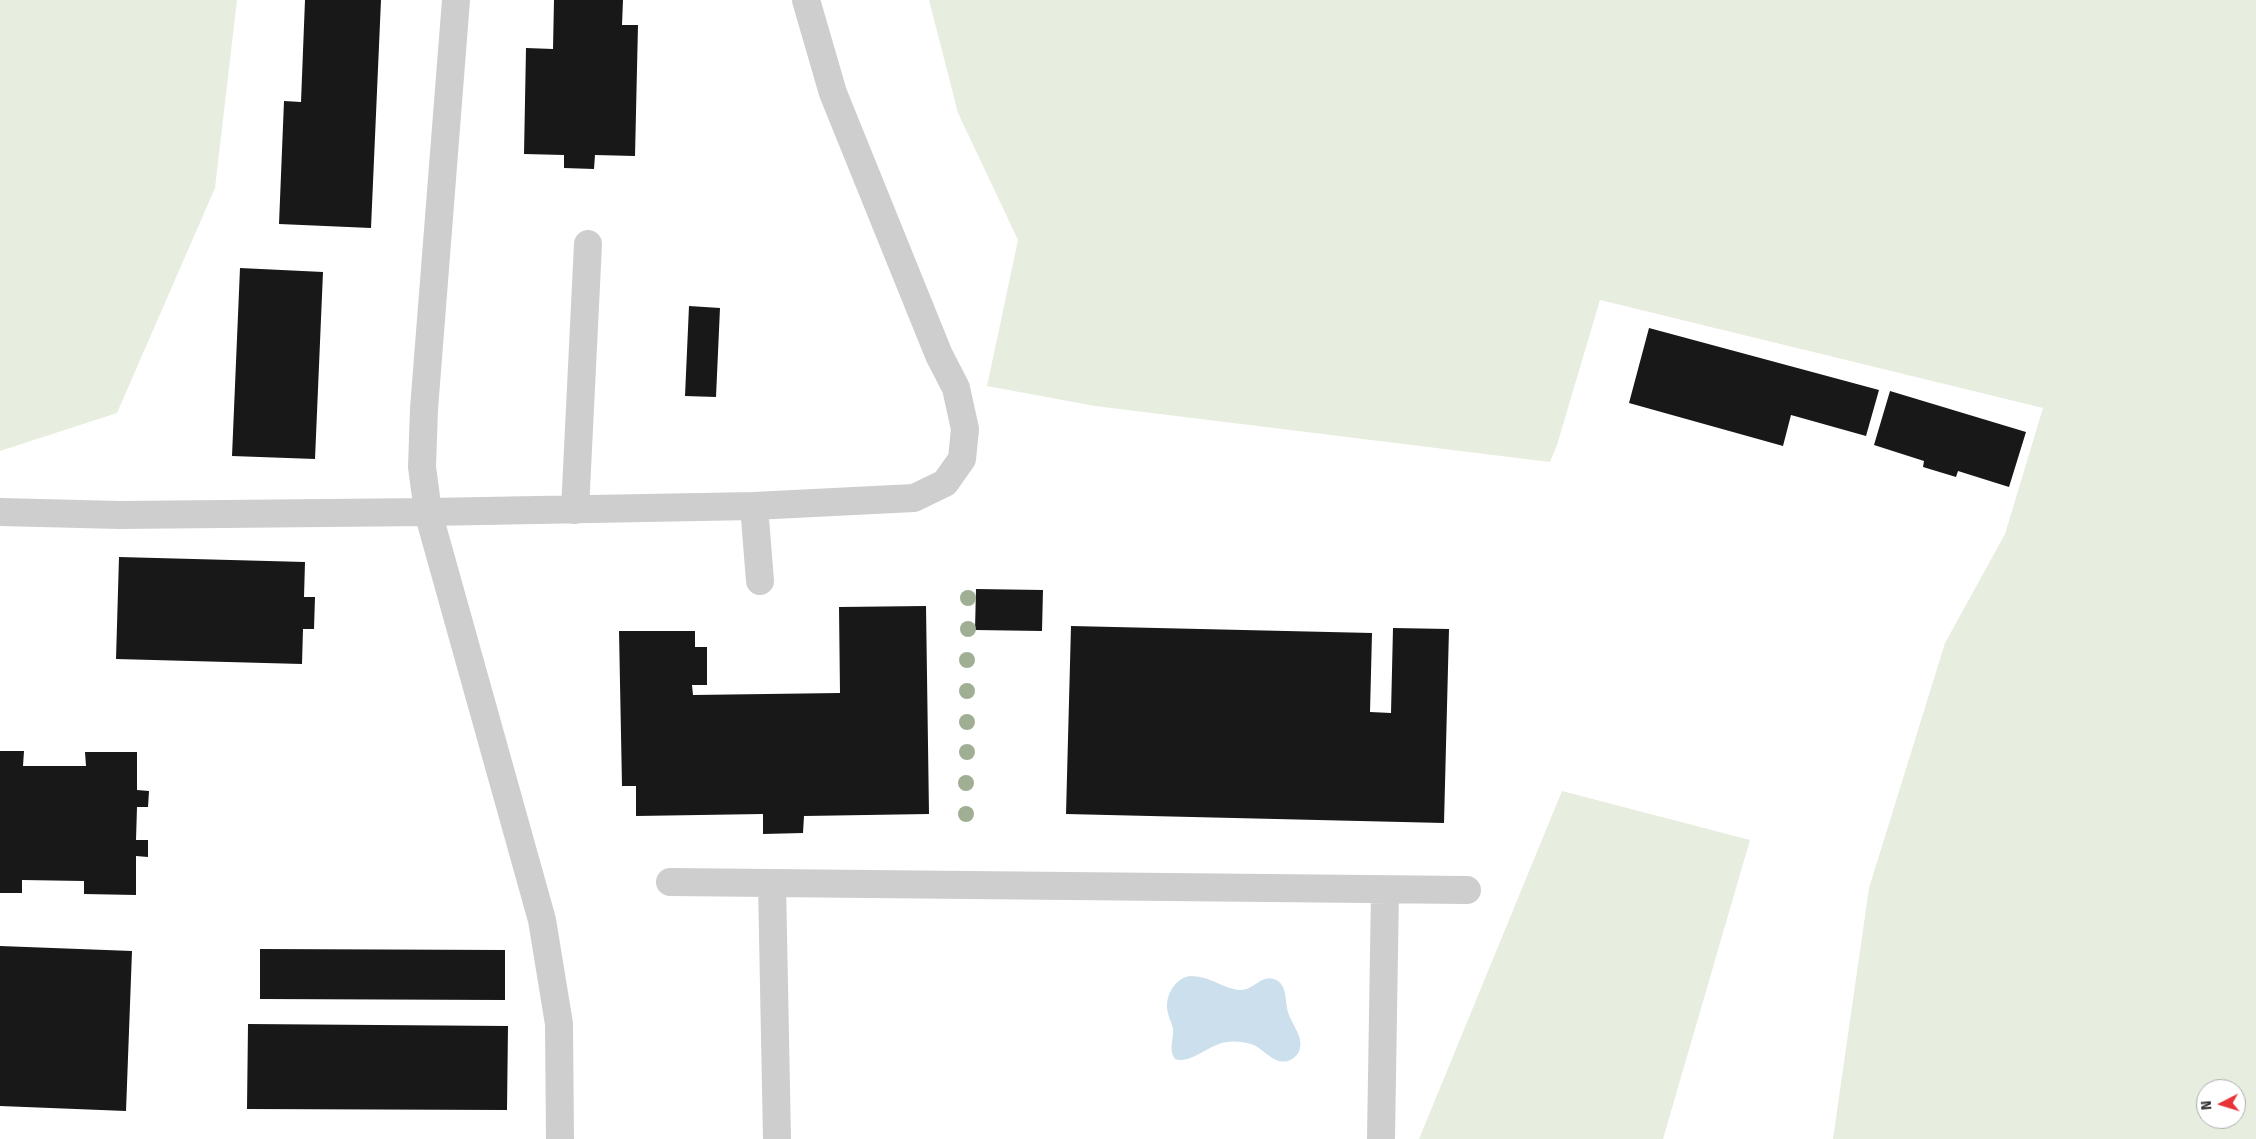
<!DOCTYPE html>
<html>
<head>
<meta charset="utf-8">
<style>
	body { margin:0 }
	#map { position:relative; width:2256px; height:1139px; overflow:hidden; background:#fff; font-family:"Fira Sans",sans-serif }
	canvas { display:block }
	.north { position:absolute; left:2196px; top:1079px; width:50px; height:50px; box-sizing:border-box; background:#fff; border:1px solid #adadad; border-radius:50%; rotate:265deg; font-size:14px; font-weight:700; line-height:20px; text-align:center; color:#313131 }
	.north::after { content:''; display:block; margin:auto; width:18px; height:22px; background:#e83439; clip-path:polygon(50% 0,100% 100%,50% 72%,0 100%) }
</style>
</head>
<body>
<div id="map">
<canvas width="2256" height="1139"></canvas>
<div class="north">N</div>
</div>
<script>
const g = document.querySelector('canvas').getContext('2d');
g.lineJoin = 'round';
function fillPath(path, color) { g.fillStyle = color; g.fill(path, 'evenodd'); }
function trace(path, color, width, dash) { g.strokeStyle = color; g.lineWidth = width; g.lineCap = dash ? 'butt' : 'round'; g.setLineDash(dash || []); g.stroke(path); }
fillPath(new Path2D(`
	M0 0H237L215 188 117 413 0 451Z
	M929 0H2256V1139H1833L1869 888 1945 643 2005 534 2043 408 1600 300 1557 445 1550 462 1095 406 987 386 1018 240 958 113ZM2206 1089H2236V1119H2206Z
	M1562 791 1750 840 1663 1139H1419Z`), '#e7eedf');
fillPath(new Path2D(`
	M1189 976C1212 976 1223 989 1240 990 1254 991 1263 971 1278 981 1287 987 1285 1002 1288 1012 1291 1023 1303 1036 1300 1048 1299 1054 1294 1059 1288 1061 1273 1065 1264 1048 1251 1044 1244 1042 1235 1041 1228 1042 1210 1043 1191 1065 1175 1059 1168 1048 1174 1040 1173 1029 1172 1023 1169 1019 1168 1013 1164 998 1173 980 1189 976Z`), '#ccdfed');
fillPath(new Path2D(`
	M305 0H381L371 228 279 224 284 101 301 102Z
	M554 0H623L622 25H638L635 156 595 155 594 169 564 168V155L524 154 526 48 553 49Z
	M240 268 323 272 315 459 232 456Z
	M689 306 720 308 716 397 685 396Z
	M1649 328 1879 390 1866 436 1791 415 1783 446 1629 403Z
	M1890 391 2026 432 2009 487 1958 471 1956 477 1923 467 1924 461 1874 445Z
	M119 557 305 562 304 597H315L314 629H303L302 664 116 659Z
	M976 589 1043 590 1042 631 975 630Z
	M926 606 929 814 804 816 803 833 763 834V814L636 816V786H622L619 631H695V647H707V685H692L693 695 840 693 839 607Z
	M1071 626 1372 633 1370 712 1391 713 1393 628 1449 629 1444 823 1066 814Z
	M0 751H24L23 766H86L85 752H137V790L149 791 148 807H137L136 840H148V857L136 856V895L84 894V881L22 880V893H0Z
	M0 946 132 951 126 1111 0 1106Z
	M260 949 505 950V1000L260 999Z
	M248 1024 508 1026 507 1110 247 1109Z`), '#181818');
trace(new Path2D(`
	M456 0 424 409 422 467 428 512 542 920 559 1024 560 1139
	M754 506 760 581
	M575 510 588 244
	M0 512 120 515 428 512 754 506 914 498 945 483 962 459 965 429 956 388 939 355 833 93 806 0
	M670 882 1467 890
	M772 883 777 1139
	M1381 1139 1385 890`), '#cecece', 28);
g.fillStyle = '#a0af94';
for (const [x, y] of [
	[968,598],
	[968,629],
	[967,660],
	[967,691],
	[967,722],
	[967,752],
	[966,783],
	[966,814]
]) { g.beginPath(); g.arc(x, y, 8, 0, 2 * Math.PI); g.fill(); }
</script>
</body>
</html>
